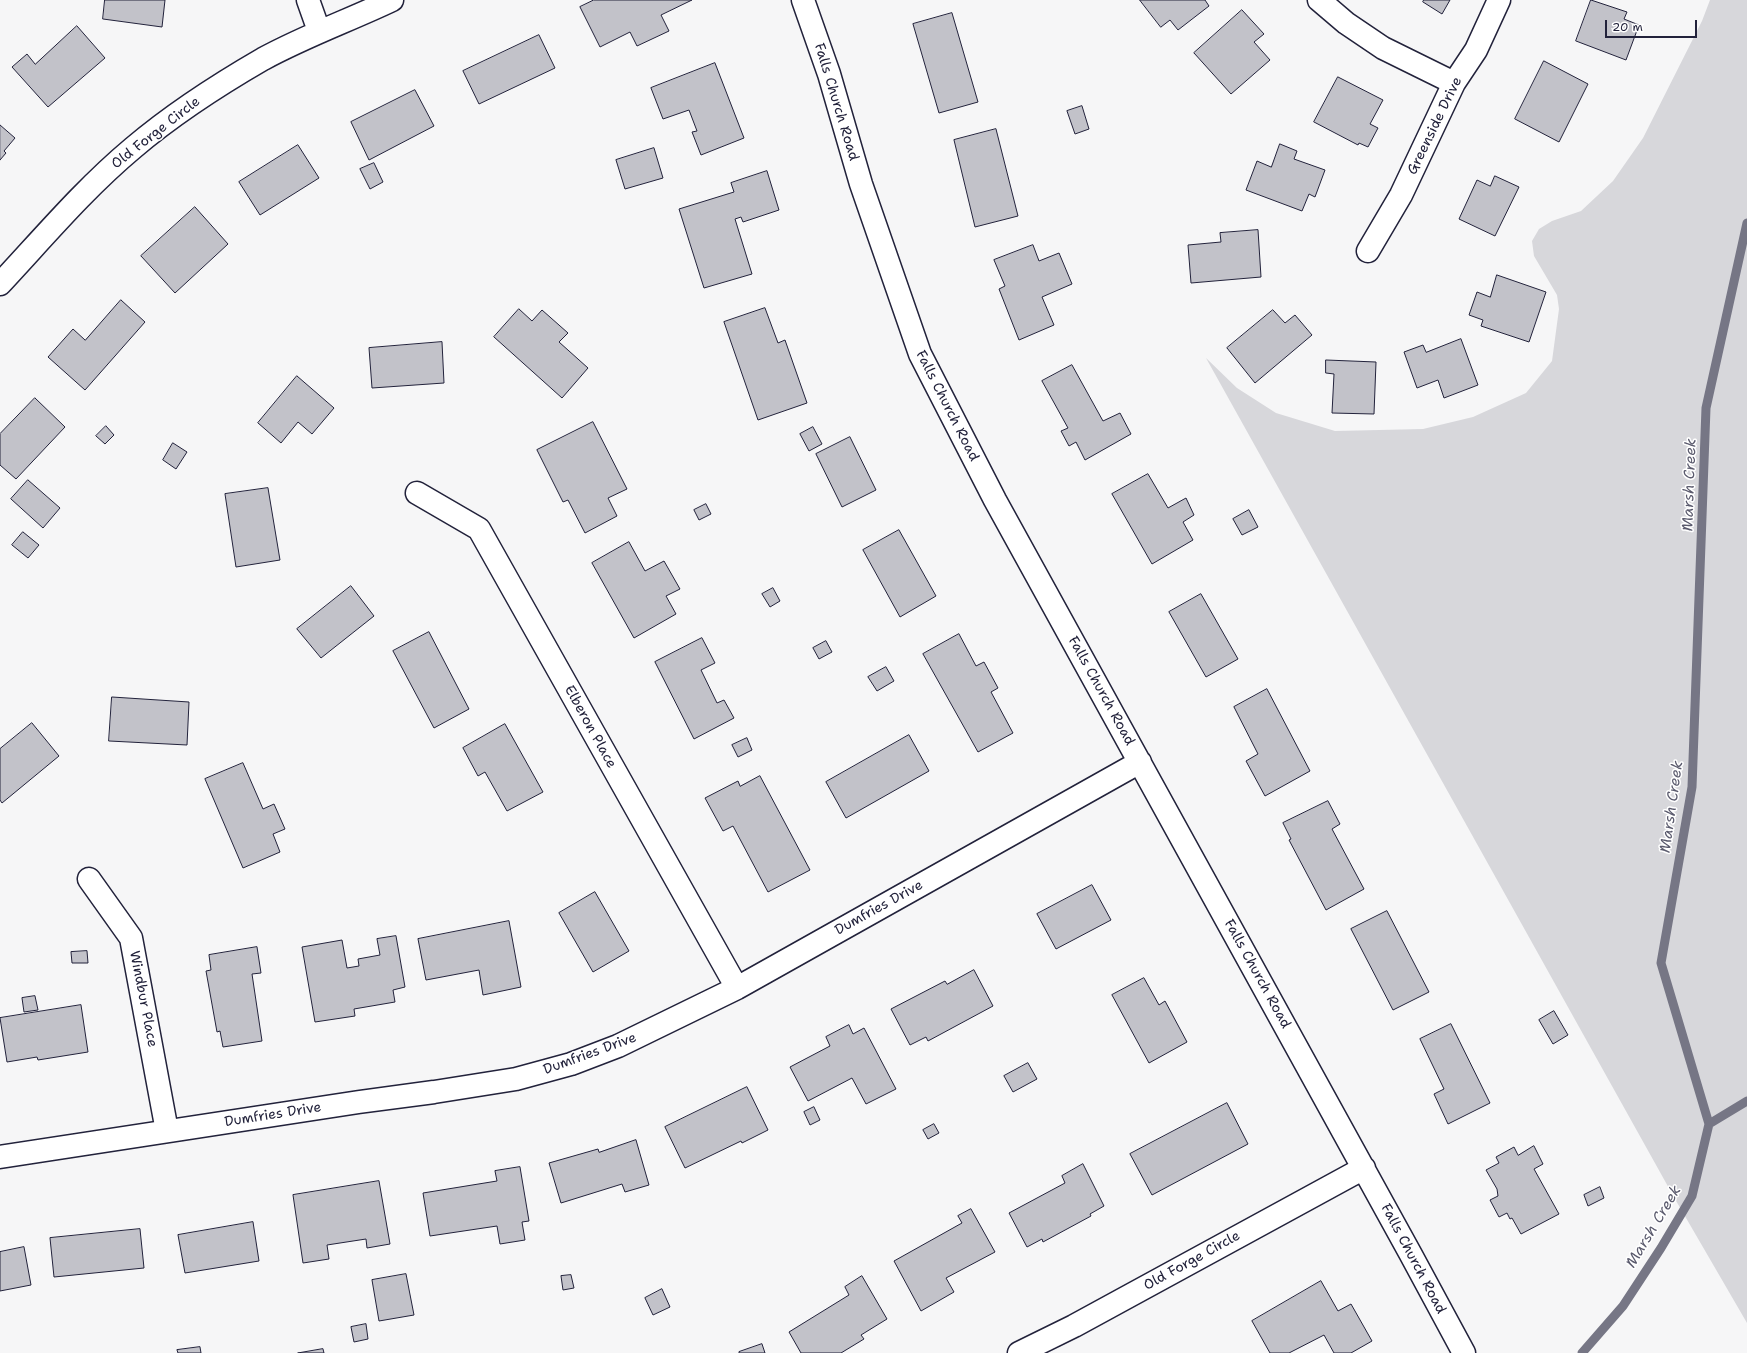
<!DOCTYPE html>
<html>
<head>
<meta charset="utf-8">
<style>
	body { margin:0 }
	#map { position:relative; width:1747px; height:1353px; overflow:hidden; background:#f6f6f7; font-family:"Shantell Sans",sans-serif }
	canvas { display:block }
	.scale { position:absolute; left:1605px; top:20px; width:92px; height:18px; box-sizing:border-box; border:2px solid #22223b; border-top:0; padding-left:5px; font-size:12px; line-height:14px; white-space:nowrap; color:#22223b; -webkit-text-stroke:3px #fff; paint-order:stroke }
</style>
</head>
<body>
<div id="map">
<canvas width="1747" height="1353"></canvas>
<div class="scale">20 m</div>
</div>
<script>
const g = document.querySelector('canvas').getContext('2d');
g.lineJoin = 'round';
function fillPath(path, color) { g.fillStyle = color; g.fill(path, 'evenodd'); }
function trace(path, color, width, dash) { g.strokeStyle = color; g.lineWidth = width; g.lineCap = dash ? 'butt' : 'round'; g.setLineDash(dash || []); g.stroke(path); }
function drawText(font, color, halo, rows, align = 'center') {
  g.font = font + ' "Shantell Sans",sans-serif'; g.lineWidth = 3; g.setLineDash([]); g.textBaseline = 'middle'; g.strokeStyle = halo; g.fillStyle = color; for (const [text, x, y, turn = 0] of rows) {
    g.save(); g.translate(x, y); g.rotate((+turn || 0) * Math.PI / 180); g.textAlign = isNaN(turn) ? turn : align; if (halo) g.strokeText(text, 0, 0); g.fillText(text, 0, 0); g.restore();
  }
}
fillPath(new Path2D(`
	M1710 0H1747V1323L1675 1199 1206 358 1237 388 1276 413 1335 431 1423 429 1473 417 1526 393 1552 361 1559 309 1557 295 1534 256 1532 241 1539 229 1552 221 1581 211 1613 181 1643 138 1702 21Z`), '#d7d7db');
trace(new Path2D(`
	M1709 1124 1747 1101
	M1582 1353 1623 1306 1661 1248 1692 1196 1709 1124 1661 963 1692 787 1706 408 1747 223`), '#767685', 9);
const building = new Path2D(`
	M105 0H165L162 27 103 19Z
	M594 0H692L661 15 669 31 637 46 630 32 600 47 580 7Z
	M1140 0H1205L1209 6 1178 30 1170 20 1161 27Z
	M1424 0H1450L1442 14 1423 2Z
	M1591 0 1627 12 1624 19 1639 25 1626 60 1576 41Z
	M1242 10 1264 34 1254 42 1270 60 1231 94 1194 53Z
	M952 13 978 102 939 113 913 24Z
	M77 26 105 58 48 107 12 67 27 54 35 64Z
	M539 35 555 68 479 104 463 71Z
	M1544 61 1588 84 1559 142 1515 119Z
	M715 63 744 138 701 155 692 132 697 131 689 110 663 119 651 88Z
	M1338 77 1383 100 1370 124 1378 128 1368 147 1359 143 1358 145 1314 122Z
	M415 90 434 126 369 160 351 122Z
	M1082 106 1089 129 1075 134 1067 111Z
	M0 125 15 138 4 151 6 153 0 160Z
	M996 129 1018 216 975 227 954 140Z
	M1280 144 1297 151 1294 159 1325 170 1315 197 1309 194 1302 211 1246 190 1257 161 1271 167Z
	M298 145 319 178 260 215 239 182Z
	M654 148 663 178 625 189 616 160Z
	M374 163 383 182 370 189 360 169Z
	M767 171 779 210 743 222 741 217 735 219 752 274 704 288 679 209 734 192 731 183Z
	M1495 176 1519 187 1495 236 1459 219 1477 180 1490 186Z
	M195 207 228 244 175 293 141 256Z
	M1258 230 1261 277 1191 283 1188 245 1221 242 1220 233Z
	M1033 245 1039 261 1059 253 1072 284 1042 297 1054 325 1019 340 999 289 1005 286 994 260Z
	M1497 275 1546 292 1529 342 1481 326 1483 320 1469 315 1477 292 1490 297Z
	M121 300 145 322 85 390 48 357 73 329 85 340Z
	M765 308 778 343 785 340 807 403 758 420 724 322Z
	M519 309 532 321 542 310 568 333 559 342 588 368 562 398 494 337Z
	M1273 310 1285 323 1295 315 1312 335 1255 383 1227 348Z
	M1461 339 1478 385 1444 398 1438 380 1417 388 1404 352 1423 345 1426 352Z
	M442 342 444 383 372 388 369 348Z
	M1326 360 1376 362 1374 414 1332 413 1334 374 1326 373Z
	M1072 365 1103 421 1120 413 1131 434 1085 460 1076 442 1069 446 1061 431 1068 428 1042 381Z
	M297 376 334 408 312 434 298 422 281 443 258 423Z
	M35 398 65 427 16 479 0 465V434Z
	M593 422 627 489 608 498 617 516 585 533 568 500 563 502 537 450Z
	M106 426 114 435 105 444 96 436Z
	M813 427 822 444 809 451 800 434Z
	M850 437 876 490 842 507 816 454Z
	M173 443 187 452 176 469 163 460Z
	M1148 474 1168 508 1186 498 1194 515 1183 522 1193 540 1152 564 1112 494Z
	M28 480 60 508 43 528 11 499Z
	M268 488 280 560 236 567 225 494Z
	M706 504 711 514 699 520 694 510Z
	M1249 510 1258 527 1242 535 1233 519Z
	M899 530 936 596 900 617 863 550Z
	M23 532 39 545 28 558 12 545Z
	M629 542 645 571 664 561 680 589 666 596 676 614 634 638 592 563Z
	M351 586 374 616 321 658 297 629Z
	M773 588 780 601 770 607 762 594Z
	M1201 594 1238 659 1206 677 1169 612Z
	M429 632 469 709 434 728 393 651Z
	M959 634 976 666 984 662 998 688 991 692 1013 733 978 752 923 654Z
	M702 638 715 663 701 670 717 703 724 700 734 718 694 739 655 662Z
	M826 641 832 652 819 659 813 648Z
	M886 667 894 681 877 691 868 677Z
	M1267 689 1310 771 1265 796 1246 761 1258 754 1234 707Z
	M112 697 189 702 187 745 109 741Z
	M32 723 59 756 2 803 0 800V749Z
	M505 724 543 792 507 811 485 772 478 776 463 748Z
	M909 735 929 771 846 818 826 782Z
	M747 738 752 750 738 757 732 745Z
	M243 763 263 809 274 804 285 829 273 834 280 852 243 868 205 779Z
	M760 776 810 870 768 892 733 826 723 831 705 798 738 781 740 786Z
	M1328 801 1340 824 1332 829 1364 889 1326 910 1289 840 1291 839 1283 823Z
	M1092 885 1111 920 1056 949 1037 914Z
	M595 892 629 951 593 972 559 913Z
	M1387 911 1429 992 1393 1010 1351 929Z
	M509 921 521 987 483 995 479 970 426 980 418 939Z
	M396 936 405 987 393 990 395 1002 354 1009 355 1016 315 1022 302 947 342 940 347 968 359 966 358 959 380 955 377 939Z
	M257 947 261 973 252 974 262 1041 223 1047 220 1031 217 1032 206 971 211 970 209 955Z
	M87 951 88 963H72L71 952Z
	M974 970 993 1006 928 1041 926 1037 910 1045 891 1009 945 981 947 984Z
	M1144 978 1159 1005 1165 1001 1187 1042 1149 1063 1112 995Z
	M35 996 38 1010 24 1012 22 998Z
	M81 1005 88 1052 38 1060 37 1057 7 1062 0 1018Z
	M1554 1011 1568 1035 1553 1044 1539 1020Z
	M1451 1024 1490 1103 1448 1124 1434 1094 1444 1089 1420 1039Z
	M849 1025 853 1034 864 1028 896 1089 866 1104 852 1078 808 1101 790 1067 830 1046 826 1037Z
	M1028 1063 1037 1079 1013 1092 1004 1076Z
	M747 1087 768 1130 742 1143 741 1141 685 1168 665 1127Z
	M1227 1103 1248 1144 1152 1195 1130 1154Z
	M814 1107 820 1120 810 1125 804 1112Z
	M934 1124 939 1133 928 1139 923 1130Z
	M636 1140 649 1185 625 1192 622 1184 561 1203 549 1163 598 1149 599 1152Z
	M1534 1146 1543 1164 1534 1169 1559 1214 1521 1234 1512 1218 1510 1219 1507 1213 1499 1217 1490 1200 1498 1196 1497 1189 1486 1170 1499 1163 1496 1157 1514 1147 1518 1155Z
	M1083 1164 1104 1206 1090 1214 1091 1216 1043 1242 1042 1239 1027 1247 1009 1213 1065 1183 1062 1176Z
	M520 1167 529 1221 522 1222 525 1240 500 1244 497 1226 430 1236 423 1193 497 1181 495 1171Z
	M379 1181 390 1244 367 1248 366 1239 327 1245 329 1259 303 1263 293 1195Z
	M1600 1187 1604 1198 1588 1206 1584 1195Z
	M971 1209 995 1252 946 1278 954 1292 921 1311 894 1261 962 1223 958 1216Z
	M253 1222 259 1261 185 1273 178 1235Z
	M140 1229 144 1268 54 1277 50 1238Z
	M24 1247 31 1285 0 1291V1252Z
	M406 1274 414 1315 379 1321 372 1280Z
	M571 1275 574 1288 563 1290 561 1276Z
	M862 1276 887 1319 861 1335 864 1339 841 1353H801L789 1332 849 1295 845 1287Z
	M1321 1281 1338 1311 1351 1304 1372 1341 1351 1353H1334L1324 1335 1289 1353H1270L1252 1321Z
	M662 1289 670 1307 653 1315 645 1298Z
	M366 1324 368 1339 354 1342 351 1327Z
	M762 1344 765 1353H739V1352Z
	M200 1347 201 1353H178L177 1350Z
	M323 1349 324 1353H298Z`);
fillPath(building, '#c2c2c9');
trace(building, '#22223b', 1);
const minor = new Path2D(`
	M308 0 319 31
	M803 0 829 74 861 184 920 354 995 500 1410 1253 1464 1353
	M1319 0 1346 23 1383 48 1454 83
	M1368 251 1401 195 1454 83 1476 50 1499 0
	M0 284C43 238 84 189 133 148 173 114 218 85 263 59 305 36 350 20 392 0
	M417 493 479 529 737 988
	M89 879 131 938 167 1131
	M0 1157 359 1102 434 1092 516 1079 571 1064 618 1046 737 988 1140 762
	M1019 1353 1074 1326 1364 1168`);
trace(minor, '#22223b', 25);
trace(minor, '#fff', 22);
drawText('14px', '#22223b', '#fff', [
	["Falls Church Road",836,102,73],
	["Greenside Drive",1435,126,-64],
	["Old Forge Circle",156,133,-38],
	["Falls Church Road",947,406,63],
	["Falls Church Road",1101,691,61],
	["Elberon Place",590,727,61],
	["Dumfries Drive",879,908,-29],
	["Falls Church Road",1257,974,61],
	["Windbur Place",143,999,79],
	["Dumfries Drive",590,1054,-20],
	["Dumfries Drive",273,1115,-9],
	["Falls Church Road",1413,1259,62],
	["Old Forge Circle",1192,1261,-29]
]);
drawText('italic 15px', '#5a5a6d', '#fff', [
	["Marsh Creek",1690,485,-88],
	["Marsh Creek",1672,807,-82],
	["Marsh Creek",1654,1227,-59]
]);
</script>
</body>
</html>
